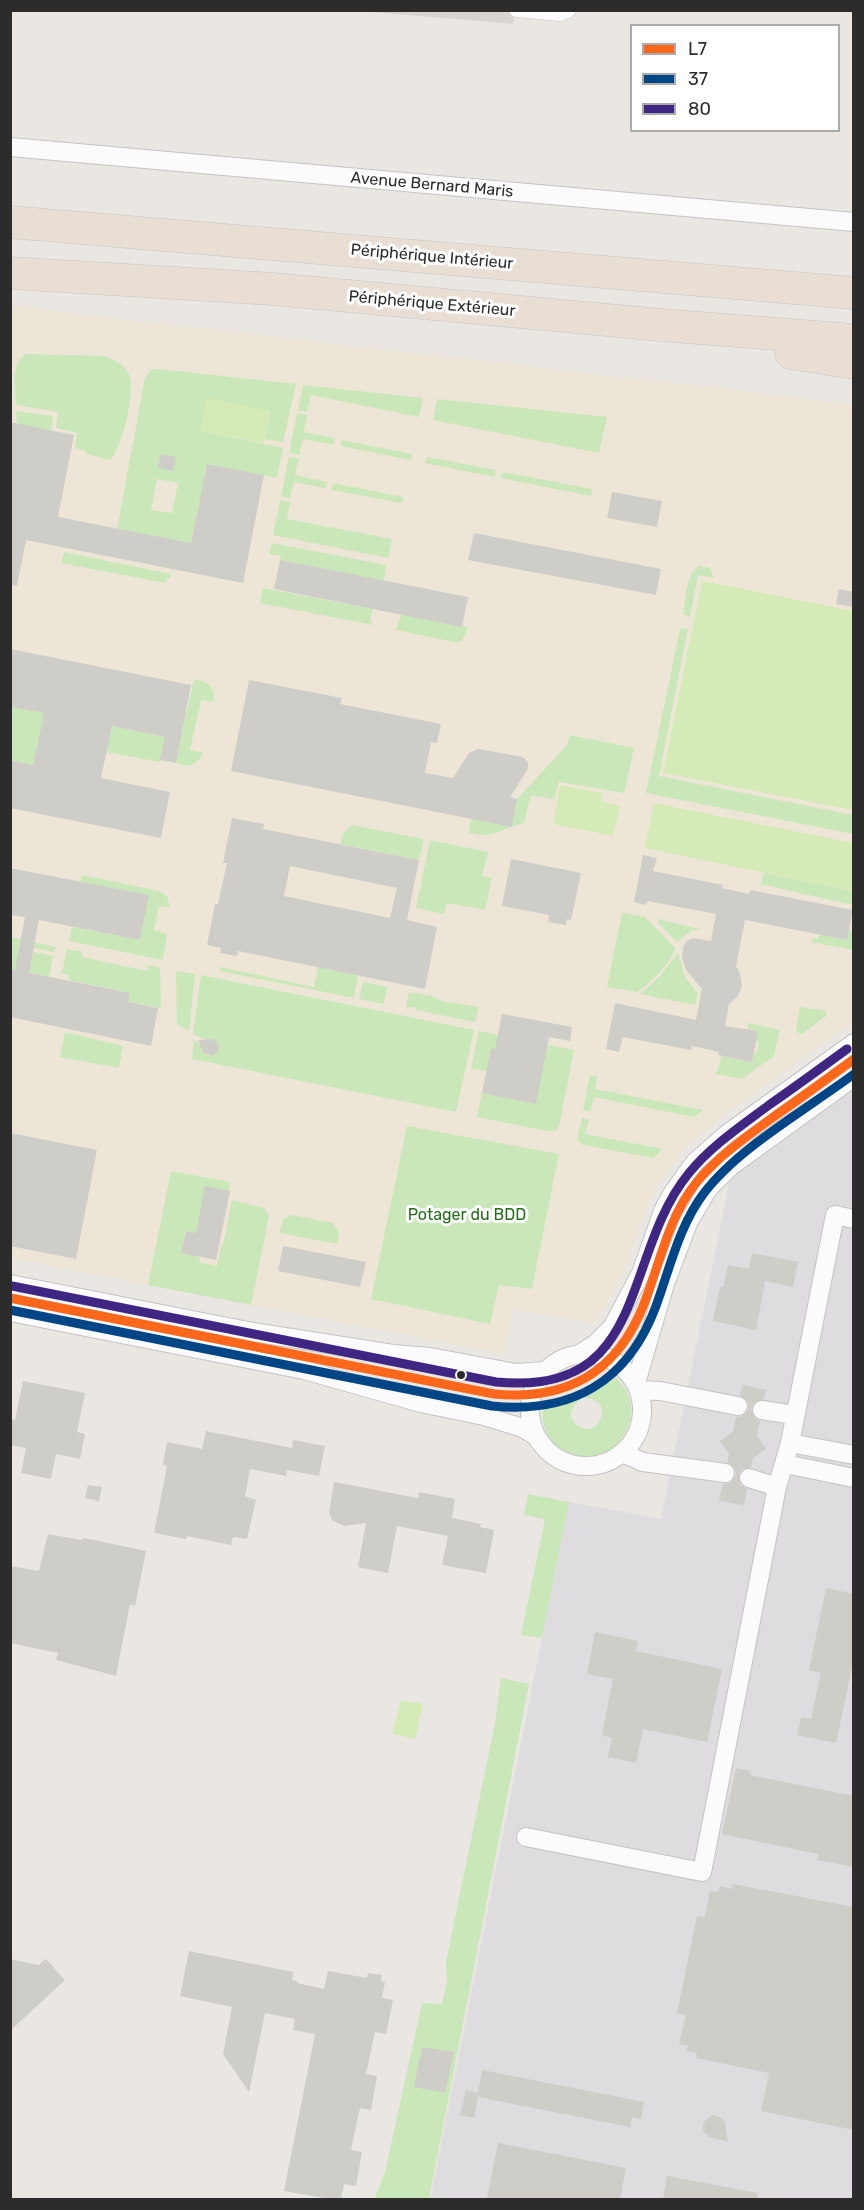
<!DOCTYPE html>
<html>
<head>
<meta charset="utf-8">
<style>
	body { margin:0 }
	#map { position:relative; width:864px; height:2210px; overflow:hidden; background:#eae7e2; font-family:Rubik,sans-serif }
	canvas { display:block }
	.frame { position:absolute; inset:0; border:12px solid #2c2c2c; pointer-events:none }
	.legend { position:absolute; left:630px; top:24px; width:210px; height:108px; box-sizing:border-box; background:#fff; border:2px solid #ababab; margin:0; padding:8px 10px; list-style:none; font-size:18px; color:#2c2c2c }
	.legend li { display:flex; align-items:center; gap:12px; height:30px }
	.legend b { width:30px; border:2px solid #ababab }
</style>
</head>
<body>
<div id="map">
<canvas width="864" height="2210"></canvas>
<div class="frame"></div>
<ul class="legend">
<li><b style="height:8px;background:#ff671b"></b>L7</li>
<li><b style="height:8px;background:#004687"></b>37</li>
<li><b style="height:8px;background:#3f2682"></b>80</li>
</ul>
</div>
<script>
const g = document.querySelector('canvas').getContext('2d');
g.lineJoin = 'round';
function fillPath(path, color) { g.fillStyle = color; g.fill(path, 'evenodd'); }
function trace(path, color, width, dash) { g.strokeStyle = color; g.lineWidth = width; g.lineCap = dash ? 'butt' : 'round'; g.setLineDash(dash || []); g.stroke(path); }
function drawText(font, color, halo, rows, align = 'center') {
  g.font = font + ' Rubik,sans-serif'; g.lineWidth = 6; g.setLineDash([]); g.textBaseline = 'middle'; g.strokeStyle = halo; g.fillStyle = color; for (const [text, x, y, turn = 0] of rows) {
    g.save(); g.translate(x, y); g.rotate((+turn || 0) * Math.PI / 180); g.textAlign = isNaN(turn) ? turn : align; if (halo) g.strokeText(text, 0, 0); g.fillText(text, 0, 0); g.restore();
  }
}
fillPath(new Path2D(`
	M853 1086V2199L430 2200 569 1502 661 1519 731 1174Z`), '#dedcde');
fillPath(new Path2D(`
	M11 306 853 404V1022L727 1113 687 1146 656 1187 645 1212 625 1267 602 1312 594 1323 513 1309 504 1354 11 1258Z`), '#ede6d6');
fillPath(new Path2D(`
	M26 354 105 356C116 360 126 366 130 377 135 393 122 448 111 459L107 460 87 454 86 451 75 448 77 433 56 428 58 412 16 405C16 388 9 365 26 354Z
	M158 369 296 384 283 442 264 439 271 411 201 431 283 448 277 478 207 464 191 543 117 529 145 378 151 370ZM157 479 178 483 172 513 151 510Z
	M303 385 423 398 419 417 311 395 307 412 298 410Z
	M437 399 607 417 599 453 433 420Z
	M16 411 53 416 51 431 17 424Z
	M297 413 307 415 304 432 335 438 334 445 303 439 299 455 289 453Z
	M342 440 412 454 411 460 341 446Z
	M289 457 299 458 295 475 327 482 325 488 294 482 290 498 281 497Z
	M427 457 496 470 495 477 425 463Z
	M503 472 592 489 591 496 501 478Z
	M333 483 403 497 402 503 332 490Z
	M280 500 290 502 287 519 392 539 388 558 273 535Z
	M272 543 386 565 384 581 280 560 281 556 269 554Z
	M64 552 171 574 170 578H167L165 583 61 563Z
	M699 566 710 568 714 578 698 575 690 617 683 614C686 600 686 572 699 566Z
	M263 588 373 609 370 619 373 625 260 603Z
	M401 614 468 627 462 641 454 642 396 630Z
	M688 628 659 776 853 815V834L646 793 680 629Z
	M194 679C208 682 216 687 214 702L201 700 190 750 203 753C197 766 188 768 176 763L179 749 164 746 160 762 106 752 112 726 180 740Z
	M10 707 44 713 33 765 11 760Z
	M570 735 634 748 624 793 559 782 554 799 531 795 524 823C502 828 495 839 469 833L471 818 512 826 517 799 567 745Z
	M351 825 424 839 419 860 340 844 344 833Z
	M430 840 488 852 482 876 492 878 485 910 447 903 444 914 416 908Z
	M764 873 853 891V903L848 904 765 885 760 886Z
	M82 875 159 891 167 896 170 908 159 906 154 930 167 934 163 960 69 941 72 927 140 940 149 895 80 882Z
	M622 913 645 917 675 948C672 963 649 984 637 992L607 987Z
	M658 919 703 930H692L677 942 658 923Z
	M853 925V950L812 942V938L818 939 820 934 847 940 849 930 852 931Z
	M10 937 56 947 54 952 34 948 35 943 20 941 18 954 32 957 33 952 53 956 49 977 11 969Z
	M67 949 82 952V957L147 971 149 965 160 968 161 1008 128 1002 130 993 68 980 69 975 62 973Z
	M678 953 685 977 698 994 695 1005 640 994 660 976Z
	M220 967 314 987 318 967 358 975 354 998 220 971Z
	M176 971 195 974 189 1031 177 1024Z
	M201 975 474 1030 456 1112 192 1059 194 1040 202 1046 203 1052 208 1056 214 1055 218 1049 214 1040H206L193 1034Z
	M363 982 387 987 384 1004 359 999Z
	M409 992 431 996 442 1001 479 1007 475 1022 416 1010V1007L406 1008Z
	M800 1007 826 1011V1016L802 1034 796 1032Z
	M748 1023 780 1030 774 1056 742 1079 716 1074 722 1056 752 1062 754 1052 757 1053 759 1042 756 1041 757 1031 748 1029Z
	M479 1031 574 1050 559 1126 556 1131H547L477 1117 482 1093 545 1059 491 1048 487 1071 471 1069Z
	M65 1032 123 1046 119 1068 60 1057Z
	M590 1075 597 1076 595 1089 703 1110 694 1117 594 1097 590 1111 583 1110Z
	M582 1118 589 1120 585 1134 663 1149 653 1158 583 1145 577 1140Z
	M407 1126 559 1154 532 1289 499 1285 490 1324 371 1299Z
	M171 1171 230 1182 229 1191 196 1233 185 1232 181 1253 200 1257 199 1262 217 1266 221 1246 223 1245 232 1200 264 1208 269 1216 251 1305 148 1285Z
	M292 1215 333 1223 339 1233 337 1244 279 1233 283 1219Z
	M611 1374C667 1416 594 1492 552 1441 544 1431 541 1418 543 1406L572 1399ZM583 1398C618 1398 598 1442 577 1425 565 1416 573 1403 583 1398Z
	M528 1494 569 1502 542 1638 521 1635 545 1519 524 1515Z
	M501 1678 529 1684 429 2199 374 2200 385 2172 422 2003 442 2004 447 1981 446 1962 495 1723Z`), '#cae7ba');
fillPath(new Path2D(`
	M207 398 271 411 263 443 200 431Z
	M702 581 853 611V810L663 773Z
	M560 785 602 793 601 802 620 806 613 836 553 824Z
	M654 803 853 843V891L645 848Z
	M401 1700 423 1704 415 1739 392 1734Z`), '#d5ebb7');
fillPath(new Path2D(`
	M359 11H514L513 24Z`), '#d8d5d0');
fillPath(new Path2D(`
	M10 422 74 435 58 517 191 543 207 464 264 475 243 583 26 540 17 586 10 585Z
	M161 454 176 457 173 471 158 468Z
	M612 492 662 501 657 527 607 518Z
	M474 533 661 569 656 595 468 560Z
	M280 560 468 597 462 627 274 589Z
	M839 589 854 592V607L836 604Z
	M10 649 191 685 176 763 160 760 165 737 112 726 101 778 170 792 161 838 10 808V760L33 765 44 713 10 707Z
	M249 680 342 698 340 704 441 724 437 743 431 742 425 773 453 778 469 753 478 749 523 757 528 762V769L510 797 517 799 512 827 231 771Z
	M232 818 264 824 263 829 419 860 407 920 437 927 425 989 238 951 237 956 220 953 221 948 207 945 215 904H218L227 863H223ZM290 866 397 888 390 918 284 896Z
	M643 855 657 858 653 871 723 885 722 888 749 894 750 890 853 910 847 940 745 920 736 966 740 973 742 986 738 996 729 1004 725 1026 758 1031 752 1062 718 1055 719 1052 692 1046 691 1050 623 1037 619 1052 606 1049 615 1003 696 1020 702 989 686 970 682 957 683 947 687 941 693 938 711 941 716 914 648 901 645 905 634 902Z
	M511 859 581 873 571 920 567 919 566 925 548 922 549 915 502 906Z
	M10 868 149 895 140 940 39 920 29 973 130 993 128 1002 158 1008 151 1046 10 1017V969L15 970 25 917 10 915Z
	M502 1014 572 1027 570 1041 549 1037 536 1104 482 1093 491 1048 495 1049Z
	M211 1039 217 1042 219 1047 217 1053 211 1056 203 1052 198 1040Z
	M10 1133 97 1150 76 1259 10 1246Z
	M205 1186 230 1191 216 1260 181 1253 186 1231 196 1233Z
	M283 1246 366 1262 360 1287 278 1271Z
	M752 1253 798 1262 793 1287 765 1281 756 1330 713 1321 720 1287H723L728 1265 749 1269Z
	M23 1381 85 1393 77 1432 85 1434 80 1459 56 1454 51 1479 21 1473 26 1448 10 1445V1419L15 1420Z
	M743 1385 766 1390 764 1399 754 1403 751 1409 755 1418 760 1421 757 1436 766 1449 753 1458 751 1467 742 1469 739 1474 740 1485 747 1489 744 1505 719 1501 723 1484 730 1483 736 1475 735 1468 727 1462 729 1454 720 1441 733 1432 736 1417 742 1416 749 1409 748 1402 740 1395Z
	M206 1431 292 1448 293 1440 325 1446 319 1476 287 1470 286 1476 250 1469 245 1496 256 1500 247 1539 233 1537 231 1545 187 1536 186 1539 154 1533 167 1466 163 1465 167 1442 202 1449Z
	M334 1482 418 1498 419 1492 455 1499 452 1518 481 1524 480 1527 494 1530 486 1573 442 1565 448 1536 397 1526 388 1573 358 1567 366 1523 344 1526 332 1520 329 1512Z
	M88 1485 102 1487 99 1501 85 1498Z
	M48 1534 82 1540 84 1538 146 1551 135 1606 130 1604 116 1676 56 1660 58 1653 10 1643V1566L39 1571Z
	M826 1588 854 1594V1658L836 1743 797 1735 801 1717 811 1719 821 1673 809 1670Z
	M595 1632 638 1641 636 1651 722 1669 707 1742 643 1729 636 1763 608 1757 612 1738 602 1735 613 1679 587 1674Z
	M736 1768 751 1771 750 1775 854 1796V1867L817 1860 818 1854 722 1834Z
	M733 1884 854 1907V2130L761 2111 769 2073 696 2058 697 2053 687 2051 688 2046 679 2044 686 2015 677 2013 697 1916 705 1917 710 1891 718 1892 720 1886 732 1889Z
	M189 1951 293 1972 292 1980 297 1981V1983L324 1989 328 1971 367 1978 368 1973 382 1975 381 1981 385 1982 382 1998 393 2000 386 2034 375 2032 366 2074 377 2076 371 2110 360 2108 351 2150 362 2152 356 2186 344 2184 341 2199H330L284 2191 315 2034 293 2030 295 2019 265 2013 249 2092 223 2054 232 2007 180 1996Z
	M10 1959 39 1965 46 1959 65 1980 10 2031Z
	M422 2047 454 2052 445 2093 414 2087Z
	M482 2070 644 2102 641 2119 632 2117 630 2127 478 2097 474 2118 460 2115 466 2090 478 2093Z
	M714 2115 722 2119 725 2123 728 2142 710 2137 703 2131V2123L710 2116Z
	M498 2143 626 2168 620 2199H487Z
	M667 2176 758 2193 757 2199H663Z`), '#cfcdc8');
const pedestrian = new Path2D(`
	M516 10 560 14 569 10`);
const minor = new Path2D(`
	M10 147 854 222
	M10 1284 253 1332 393 1354 430 1357 516 1373 544 1371
	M10 1312 304 1370 421 1403 484 1416 523 1428 536 1436
	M581 1353 595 1344 613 1326 641 1273 663 1211 672 1194 695 1162 727 1134 854 1043
	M530 1410a56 56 0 1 1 112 0a56 56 0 1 1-112 0Z
	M636 1383 665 1284 688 1223 708 1189 731 1166 854 1077
	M639 1390 660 1391 738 1406
	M762 1410 794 1415
	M790 1443 854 1455
	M622 1453 643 1462 725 1473
	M785 1464 854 1478
	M749 1478 777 1487
	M526 1837 702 1872 777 1487 790 1443 835 1215 854 1219`);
const motorway = new Path2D(`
	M10 222 854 293
	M10 273 273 289 661 325 854 340
	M791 353 854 363`);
trace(pedestrian, '#c4c3c3', 15);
trace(minor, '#c4c3c3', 20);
trace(motorway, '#c6c4c2', 33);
trace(pedestrian, '#fcfbfb', 14);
trace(minor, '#fcfbfb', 18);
trace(motorway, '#e9ded4', 32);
trace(new Path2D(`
	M10 1298 494 1394C567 1401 617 1373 644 1304 660 1263 668 1218 696 1183 718 1156 747 1136 776 1115 802 1097 828 1078 854 1059`), '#ff671b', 9);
trace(new Path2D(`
	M10 1310 492 1406C571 1414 628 1382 656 1306 670 1268 679 1226 704 1193 738 1148 807 1109 854 1074`), '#004687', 9);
trace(new Path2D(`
	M12 1286 496 1382C651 1397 620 1257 689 1173 711 1146 741 1126 769 1105 795 1087 821 1068 847 1049`), '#3f2682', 9);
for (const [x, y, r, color] of [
	[461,1375,5,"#2c2c2c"]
]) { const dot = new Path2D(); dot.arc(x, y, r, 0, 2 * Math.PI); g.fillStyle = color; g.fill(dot); trace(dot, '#fff', 2); }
drawText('16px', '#2c2c2c', '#fff', [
	["Avenue Bernard Maris",432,185,5],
	["Périphérique Intérieur",432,257,5],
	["Périphérique Extérieur",432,304,5]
]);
drawText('16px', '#256e18', '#fff', [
	["Potager du BDD",467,1215]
]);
</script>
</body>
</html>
